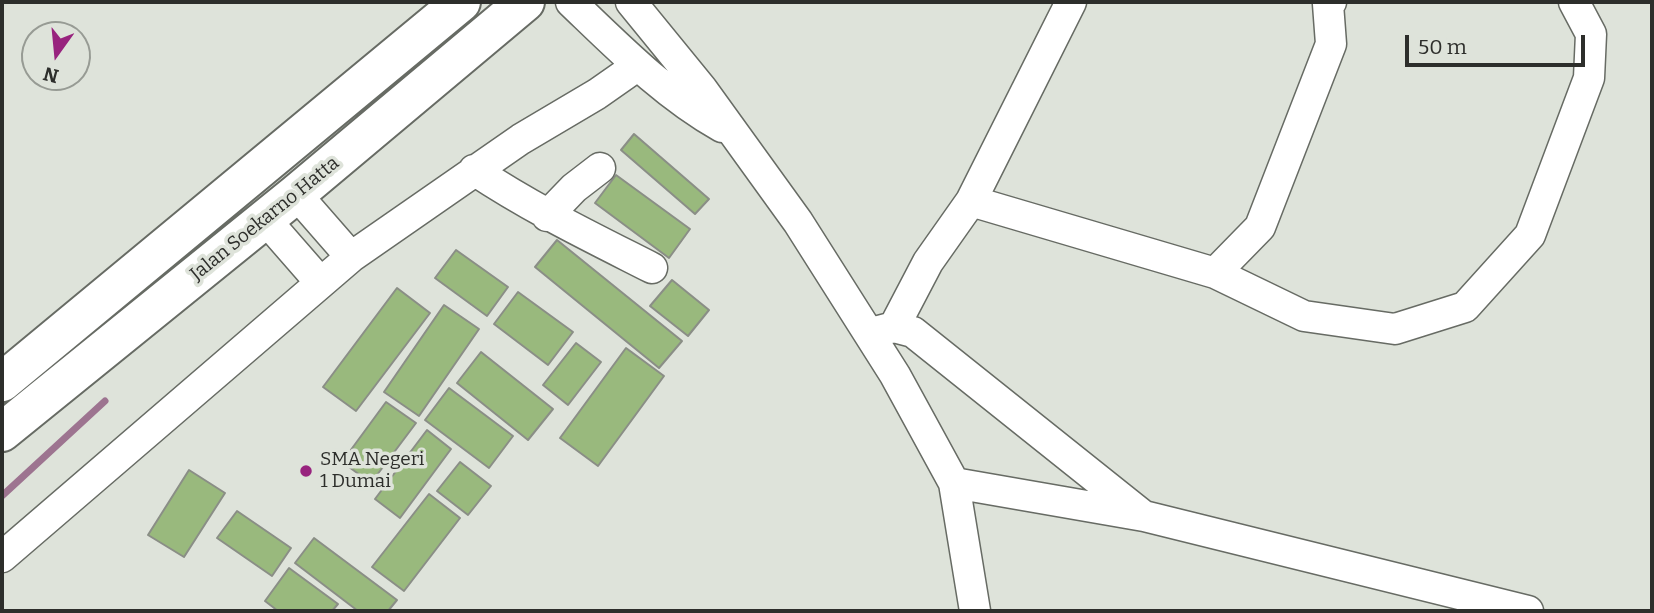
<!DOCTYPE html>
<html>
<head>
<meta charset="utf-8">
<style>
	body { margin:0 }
	#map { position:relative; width:1654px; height:613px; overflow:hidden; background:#dee3da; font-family:Bitter,serif }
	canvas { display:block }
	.frame { position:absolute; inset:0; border:4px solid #2d2e2b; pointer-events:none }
	.north { position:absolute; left:21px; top:21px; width:70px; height:70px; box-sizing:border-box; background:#dee3da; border:2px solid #979b94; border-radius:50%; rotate:195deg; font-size:19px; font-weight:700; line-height:28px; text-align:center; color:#2d2e2b }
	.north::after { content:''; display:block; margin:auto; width:24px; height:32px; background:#98237e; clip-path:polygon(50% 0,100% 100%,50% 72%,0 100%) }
	.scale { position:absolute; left:1405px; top:35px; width:180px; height:32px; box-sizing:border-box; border:4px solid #2d2e2b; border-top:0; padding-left:9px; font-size:21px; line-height:24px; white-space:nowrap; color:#2d2e2b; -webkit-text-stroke:5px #dee3da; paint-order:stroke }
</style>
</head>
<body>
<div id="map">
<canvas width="1654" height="613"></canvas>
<div class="frame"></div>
<div class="north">N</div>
<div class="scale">50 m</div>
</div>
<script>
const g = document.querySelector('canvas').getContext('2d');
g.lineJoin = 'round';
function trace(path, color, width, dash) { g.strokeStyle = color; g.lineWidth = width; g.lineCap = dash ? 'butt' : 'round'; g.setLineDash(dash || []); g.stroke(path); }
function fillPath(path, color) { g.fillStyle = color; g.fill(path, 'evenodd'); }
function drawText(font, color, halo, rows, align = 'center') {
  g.font = font + ' Bitter,serif'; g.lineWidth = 7; g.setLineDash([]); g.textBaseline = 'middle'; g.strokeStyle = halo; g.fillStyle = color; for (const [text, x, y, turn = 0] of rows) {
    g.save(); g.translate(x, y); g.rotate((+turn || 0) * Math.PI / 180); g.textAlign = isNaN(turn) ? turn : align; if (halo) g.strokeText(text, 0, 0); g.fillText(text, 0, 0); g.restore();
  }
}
trace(new Path2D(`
	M2 496 105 401`), '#9d7490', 7);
const building = new Path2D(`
	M634 134 709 199 695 214 621 150Z
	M616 175 690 229 669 258 595 203Z
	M557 240 682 341 659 368 535 267Z
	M456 250 508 287 487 316 435 278Z
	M672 280 709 310 688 336 650 306Z
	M397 288 430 313 356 411 323 387Z
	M518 292 573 332 548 365 494 324Z
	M444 305 479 329 419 416 384 392Z
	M576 343 601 362 568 405 543 385Z
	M626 348 664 376 598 466 560 438Z
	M481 352 553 409 528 440 457 383Z
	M449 388 513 436 489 468 425 420Z
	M386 402 416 423 371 483 342 462Z
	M427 430 451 449 400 518 375 499Z
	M460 462 491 486 468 515 437 491Z
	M189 470 225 493 184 557 148 535Z
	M429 494 460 518 404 591 372 567Z
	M237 511 291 548 272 576 217 538Z
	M314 538 397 600 388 611H358L295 563Z
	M289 568 338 604 332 611H278L265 601Z`);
fillPath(building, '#99b97d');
trace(building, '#8a8e86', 2);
const minor = new Path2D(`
	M571 2C618 47 665 95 722 127
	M631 2 702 89 798 222 895 375 954 483 975 611
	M474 170C531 208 591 237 652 268
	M296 194 351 257
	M971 201 1215 273 1304 316 1395 329 1465 307 1530 235 1589 78 1591 34 1574 2
	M547 216 574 188 600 168
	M265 219 320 282
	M1215 273 1260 227 1331 44 1328 4 1331 2
	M894 327 928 262 971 201 1071 2
	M875 332 894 327 913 332 1141 514
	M954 483 1144 516 1528 611
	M2 557 351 257 521 139 597 94 637 66`);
const highway = new Path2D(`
	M2 382 461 2
	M2 432 296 194 525 2`);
trace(minor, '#676b64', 33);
trace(highway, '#676b64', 42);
trace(minor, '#fff', 30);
trace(highway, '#fff', 38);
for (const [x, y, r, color] of [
	[306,471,7,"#98237e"]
]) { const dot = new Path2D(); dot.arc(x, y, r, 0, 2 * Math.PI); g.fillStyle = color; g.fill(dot); trace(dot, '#dee3da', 2.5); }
drawText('19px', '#2d2e2b', '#dee3da', [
	["Jalan Soekarno Hatta",265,219,-39]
]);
drawText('19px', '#2d2e2b', '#dee3da', [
	["SMA Negeri",320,460],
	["1 Dumai",320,482]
], 'left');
</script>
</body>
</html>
